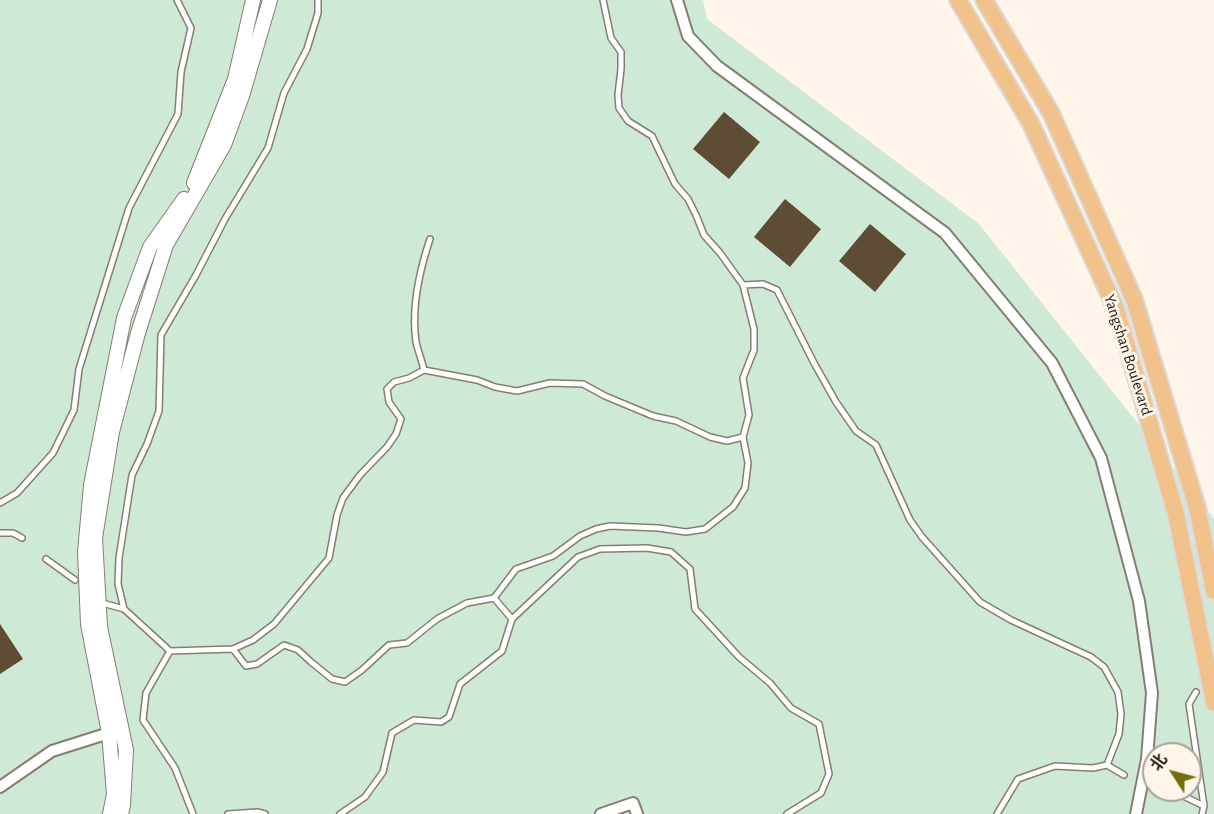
<!DOCTYPE html>
<html>
<head>
<meta charset="utf-8">
<style>
	body { margin:0 }
	#map { position:relative; width:1214px; height:814px; overflow:hidden; background:#fff5e8; font-family:"Alegreya Sans","Noto Sans SC",sans-serif }
	canvas { display:block }
	.north { position:absolute; left:1142px; top:742px; width:60px; height:60px; box-sizing:border-box; background:#fff5e8; border:2px solid #a7a096; border-radius:50%; rotate:306deg; font-size:16px; font-weight:700; line-height:24px; text-align:center; color:#24211c }
	.north::after { content:''; display:block; margin:auto; width:21px; height:27px; background:#766e0c; clip-path:polygon(50% 0,100% 100%,50% 72%,0 100%) }
</style>
</head>
<body>
<div id="map">
<canvas width="1214" height="814"></canvas>
<div class="north">北</div>
</div>
<script>
const g = document.querySelector('canvas').getContext('2d');
g.lineJoin = 'round';
function fillPath(path, color) { g.fillStyle = color; g.fill(path, 'evenodd'); }
function trace(path, color, width, dash) { g.strokeStyle = color; g.lineWidth = width; g.lineCap = dash ? 'butt' : 'round'; g.setLineDash(dash || []); g.stroke(path); }
function drawText(font, color, halo, rows, align = 'center') {
  g.font = font + ' "Alegreya Sans",sans-serif'; g.lineWidth = 6; g.setLineDash([]); g.textBaseline = 'middle'; g.strokeStyle = halo; g.fillStyle = color; for (const [text, x, y, turn = 0] of rows) {
    g.save(); g.translate(x, y); g.rotate((+turn || 0) * Math.PI / 180); g.textAlign = isNaN(turn) ? turn : align; if (halo) g.strokeText(text, 0, 0); g.fillText(text, 0, 0); g.restore();
  }
}
fillPath(new Path2D(`
	M0 0H703L707 19 979 224 1214 519V814H0ZM1154 754H1190V790H1154Z`), '#ceead7');
fillPath(new Path2D(`
	M724 112 760 142 729 179 693 149Z
	M785 199 821 229 790 267 754 237Z
	M870 224 906 254 875 292 839 261Z
	M0 624 23 659 0 674Z`), '#5f4c35');
const service = new Path2D(`
	M603 0 611 38 621 52V69L618 95 619 108 628 121 652 136 675 184 688 199 696 215 704 235 720 253 743 285 763 284 777 290 814 363 836 402 856 431 876 445 910 520 922 537 980 602 1011 620 1091 657 1104 667 1118 692 1121 714 1119 734 1107 765
	M743 285 754 329V350L743 378 749 415 743 437
	M424 370C422 361 418 351 416 342 411 307 419 272 430 239
	M0 503 17 493 53 453 74 410 79 369 129 208 178 114 181 72 191 28 177 0
	M0 533H13L22 538
	M46 559 75 580
	M494 598 512 619
	M106 604 124 609
	M233 649 246 666 257 664 284 645 298 650 311 662 332 679 345 682 362 670 389 645 407 643 437 619 467 603 494 598 516 569 553 556 580 536 596 529 610 526 658 528 686 532 705 529 733 507 745 488 748 463 743 437 727 441 710 437 676 421 653 416 605 396 583 384 550 383 517 391 495 387 477 380 424 370 409 378 394 382 387 389 389 402 401 419 396 434 387 447 360 475 343 498 337 515 329 558 274 624 253 640 233 649 170 651 124 609 118 584 119 558 132 475 147 444 159 411 161 335 196 275 225 219 268 148 284 93 307 49 318 13V0
	M170 651 146 693 143 720 175 768 193 814
	M1196 692 1189 704 1204 806 1202 814
	M1171 790 1204 806
	M228 814 257 812 265 814
	M340 814 365 797 383 772 392 733 414 720 441 722 449 717 460 684 502 651 512 619 578 557 600 549 647 548 671 552 690 569 695 609 739 657 770 683 791 708 819 724 829 774 821 793 787 814
	M997 814 1018 779 1055 766 1093 768 1107 765 1124 775`);
const minor = new Path2D(`
	M677 0 688 36 717 66 945 233 1052 363 1101 458 1139 601 1152 693 1147 759 1136 814
	M0 787 52 751 109 733 116 732
	M601 814 633 803 637 814`);
const tertiary = new Path2D(`
	M194 183 235 79 253 0
	M110 814 114 794 109 733 88 624 85 552 91 485 124 318 150 247 184 199
	M121 814 123 805 126 750 100 627 95 538 112 432 138 333 166 245 224 145 242 96 270 0`);
const primary = new Path2D(`
	M958 0 1031 124 1116 309 1176 514 1214 703
	M984 0 1051 113 1134 299 1197 507 1214 591`);
trace(service, '#867d72', 8);
trace(minor, '#867d72', 14);
trace(tertiary, '#867d72', 16);
trace(primary, '#dcdbdb', 20);
trace(service, '#fff', 5);
trace(minor, '#fff', 10);
trace(tertiary, '#fff', 14);
trace(primary, '#f2c28c', 16);
drawText('16px', '#24211c', '#fff5e8', [
	["Yangshan Boulevard",1128,355,72]
]);
</script>
</body>
</html>
